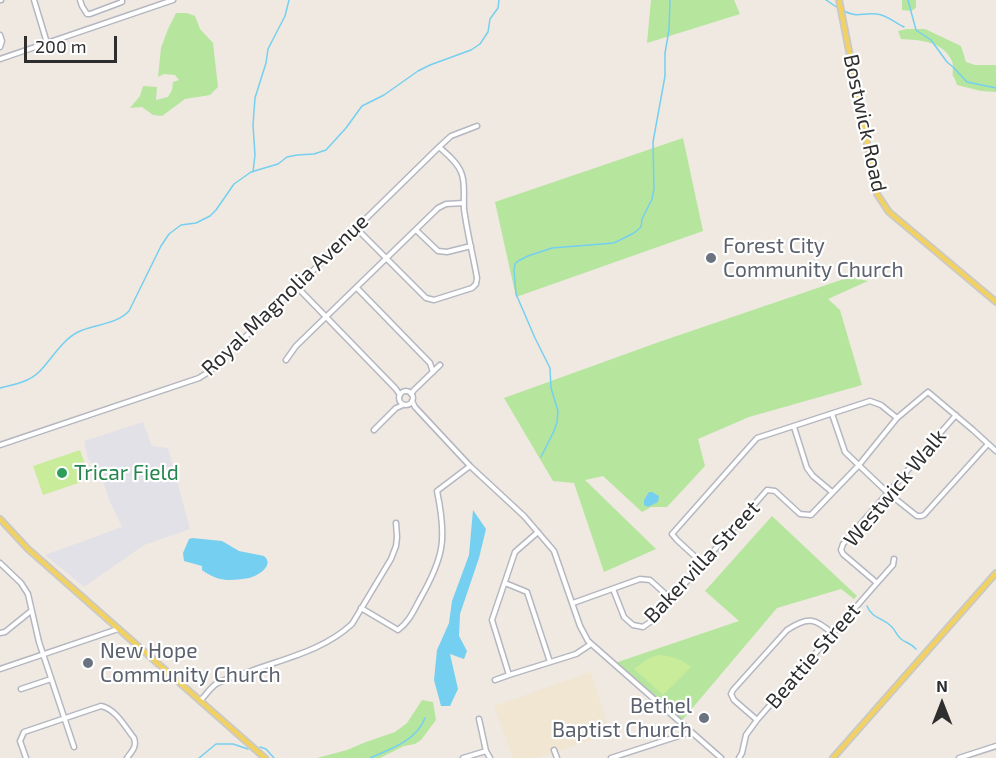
<!DOCTYPE html>
<html>
<head>
<meta charset="utf-8">
<style>
	body { margin:0 }
	#map { position:relative; width:996px; height:758px; overflow:hidden; background:#efe9e1; font-family:"Exo 2",sans-serif }
	canvas { display:block }
	.north { position:absolute; left:912px; top:674px; width:60px; height:60px; -webkit-text-stroke:4px #fff; paint-order:stroke; rotate:0deg; font-size:16px; font-weight:700; line-height:24px; text-align:center; color:#2e2e2e }
	.north::after { content:''; display:block; margin:auto; width:21px; height:27px; background:#2e2e2e; clip-path:polygon(50% 0,100% 100%,50% 72%,0 100%) }
	.scale { position:absolute; left:24px; top:36px; width:93px; height:27px; box-sizing:border-box; border:3px solid #2e2e2e; border-top:0; padding-left:8px; font-size:18px; line-height:21px; white-space:nowrap; color:#2e2e2e; -webkit-text-stroke:4px #fff; paint-order:stroke }
</style>
</head>
<body>
<div id="map">
<canvas width="996" height="758"></canvas>
<div class="north">N</div>
<div class="scale">200 m</div>
</div>
<script>
const g = document.querySelector('canvas').getContext('2d');
g.lineJoin = 'round';
function fillPath(path, color) { g.fillStyle = color; g.fill(path, 'evenodd'); }
function trace(path, color, width, dash) { g.strokeStyle = color; g.lineWidth = width; g.lineCap = dash ? 'butt' : 'round'; g.setLineDash(dash || []); g.stroke(path); }
function drawText(font, color, halo, rows, align = 'center') {
  g.font = font + ' "Exo 2",sans-serif'; g.lineWidth = 4.5; g.setLineDash([]); g.textBaseline = 'middle'; g.strokeStyle = halo; g.fillStyle = color; for (const [text, x, y, turn = 0] of rows) {
    g.save(); g.translate(x, y); g.rotate((+turn || 0) * Math.PI / 180); g.textAlign = isNaN(turn) ? turn : align; if (halo) g.strokeText(text, 0, 0); g.fillText(text, 0, 0); g.restore();
  }
}
fillPath(new Path2D(`
	M143 422 152 446 168 448 190 529 144 545 84 587 45 555 122 527 110 502 99 470 88 459 84 441Z`), '#e3e1e8');
fillPath(new Path2D(`
	M591 672 609 729 598 733 600 737 537 758H513L494 706Z`), '#f0e6d1');
fillPath(new Path2D(`
	M651 0H734L740 14 647 43Z
	M902 0H916V8L911 11 902 10Z
	M176 13H187L195 16 200 29 213 43 218 87 210 95 185 99 162 116 153 115 142 107 130 108 140 96 143 86 157 87 156 100 168 97 172 90 173 82 179 80 175 75 164 74 158 77 161 48 168 29Z
	M907 29H925L961 46 966 62 975 65H996V92L981 91 957 85C957 84 954 77 953 76 952 71 954 66 952 61 943 41 920 40 901 39L898 31Z
	M683 138 703 231 516 297 495 202Z
	M848 277 868 281 828 299 840 310 862 385 749 417 698 439 705 466 667 507H651L642 512 603 476 585 480 656 549 604 572 574 483 553 481 504 398 659 342 841 280Z
	M772 516 857 596 854 599 841 589 777 608 679 724 612 664 739 621 705 591Z
	M422 700 433 702 436 720 421 740 415 744 404 746 380 758H317L347 750 366 742 395 732 407 723Z`), '#b6e59e');
fillPath(new Path2D(`
	M80 450 90 479 43 495 33 466Z
	M659 655C673 656 681 659 691 667L663 695 634 669 649 658Z`), '#c9ec9a');
fillPath(new Path2D(`
	M649 492H652L659 496 658 502 648 507 644 505V500Z
	M473 510 486 529 479 558 460 614 459 636 467 651 464 659 450 654 458 689 450 706H441L434 680 437 650 449 623 452 601 469 555Z
	M192 538 222 541 239 551 264 556C275 565 258 576 249 578 243 579 235 580 229 580 219 580 210 576 202 570V566L184 561 183 553 189 539Z`), '#75cff0');
trace(new Path2D(`
	M826 0 838 8
	M908 0 916 30 931 40 947 62 953 67 967 82 996 88
	M842 10C858 19 862 12 877 14 887 15 895 23 904 27
	M253 172 255 155 253 125 255 98 266 63 268 49 285 16 289 0
	M0 388C13 385 29 382 39 372 51 360 62 340 78 332 94 324 116 325 129 311L161 246 169 234 181 225 196 223 210 216 216 210 234 184 251 172 278 164 287 157 297 155 314 154 326 150 346 128 362 106 384 95 418 71 430 65 471 50 480 44 488 32 490 19 498 8 499 0
	M541 457 554 431 557 422 558 411 551 388 550 368 535 338 516 294 514 270 515 264 518 261 528 256 552 248 614 243 634 233 641 227 642 219 652 199 654 189 653 142 665 76V53L669 30 670 0
	M867 606C872 619 884 618 892 627 895 630 897 636 901 639 906 643 911 643 916 649
	M260 747 266 749 274 758
	M199 758 216 744H233L248 749
	M370 758C391 749 416 741 425 718`), '#75cff0', 1.5);
const minor = new Path2D(`
	M0 0H1
	M34 0 47 43
	M80 0 82 6 87 14H90L122 2V0
	M0 35 2 41 0 47
	M0 59 173 0
	M357 229 426 298 434 300 472 288 476 284 477 278C473 255 467 232 464 209 463 197 466 183 461 172 457 162 447 154 439 147
	M416 230 438 251 447 252 471 246
	M297 287 396 389 400 395
	M357 288 430 363 433 372
	M286 360 296 346 438 208 446 204 464 203
	M399 398a7 7 0 1 1 14 0a7 7 0 1 1-14 0Z
	M411 394 414 390 440 365
	M412 401 415 407 470 466 524 516 554 551 580 626 588 641 721 758
	M832 414 845 452 888 493 917 516H921L924 515 988 444
	M794 427 807 468 813 476 832 492
	M374 430 396 408 403 405
	M0 445 199 378 210 371 235 347 439 147 451 136 477 126
	M538 532 515 552 492 620 509 675 576 654 591 644
	M0 563 21 583 28 594 39 642 74 747
	M702 563 677 540 672 534 757 438 870 401 881 405 897 418
	M505 583 527 592 550 662
	M877 583 843 554 841 550 843 544 956 415
	M613 589 624 617 633 625 643 627 653 620 767 490 775 491 800 514 811 515 859 465 897 418 928 392 973 430 996 451
	M573 603 640 579 650 580 671 599
	M361 608 398 630C409 622 414 610 420 599 444 557 447 539 437 491L470 466
	M0 633 5 632 31 611
	M0 669 118 629
	M495 680 509 675
	M21 689 51 679
	M200 701C205 696 210 688 216 684 227 678 239 675 251 671 286 658 324 650 352 624L391 559 396 546 397 537 396 523
	M479 719 486 751 490 758
	M757 720 734 700 731 694 733 690 787 630C808 616 815 618 833 634
	M554 750 557 758
	M26 758 20 741 24 732 101 706C116 709 125 727 134 738 137 747 132 751 127 758
	M463 758 486 751
	M611 758 691 732
	M739 758 742 753 746 735 757 720 877 583 893 565 894 559
	M959 758 996 746`);
const major = new Path2D(`
	M839 0 877 194 889 212 996 302
	M0 519 28 549 265 758
	M833 758 996 573`);
trace(minor, '#b4b7c1', 7);
trace(major, '#c9c9c9', 8);
trace(minor, '#fff', 4);
trace(major, '#f2d163', 4.5);
for (const [x, y, r, color] of [
	[711,258,6,"#6b7280"],
	[62,473,6,"#2e9e5b"],
	[88,663,6,"#6b7280"],
	[704,718,6,"#6b7280"]
]) { const dot = new Path2D(); dot.arc(x, y, r, 0, 2 * Math.PI); g.fillStyle = color; g.fill(dot); trace(dot, '#fff', 2); }
drawText('21px', '#2e2e2e', '#fff', [
	["Bostwick Road",865,123,78],
	["Royal Magnolia Avenue",285,295,-44],
	["Westwick Walk",895,488,-50],
	["Bakervilla Street",702,562,-47],
	["Beattie Street",813,656,-49]
]);
drawText('21px', '#5b616d', '#fff', [
	["Forest City",723,246],
	["Community Church",723,270],
	["New Hope",100,651],
	["Community Church",100,675],
	["Bethel",692,706,"right"],
	["Baptist Church",692,730,"right"]
], 'left');
drawText('21px', '#27864d', '#fff', [
	["Tricar Field",74,473]
], 'left');
</script>
</body>
</html>
